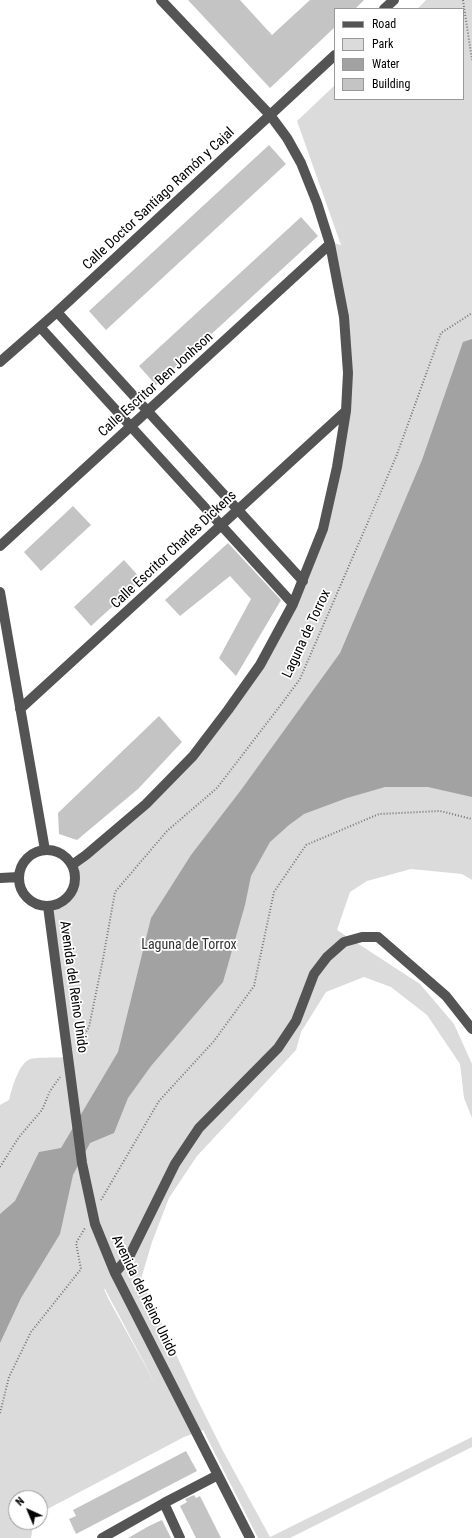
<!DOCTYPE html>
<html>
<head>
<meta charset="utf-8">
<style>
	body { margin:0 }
	#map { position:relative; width:472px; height:1538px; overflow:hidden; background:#fff; font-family:"Roboto Condensed",sans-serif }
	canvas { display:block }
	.legend { position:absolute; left:334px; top:8px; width:130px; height:92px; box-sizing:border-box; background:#fff; border:1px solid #999; margin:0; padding:5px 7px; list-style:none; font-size:12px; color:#000 }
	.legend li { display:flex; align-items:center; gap:8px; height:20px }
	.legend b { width:20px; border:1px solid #999 }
	.north { position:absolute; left:8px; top:1490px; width:40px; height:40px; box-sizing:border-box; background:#fff; border:1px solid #999; border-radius:50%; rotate:316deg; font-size:11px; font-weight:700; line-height:16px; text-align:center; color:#000 }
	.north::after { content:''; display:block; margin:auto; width:14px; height:18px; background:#000; clip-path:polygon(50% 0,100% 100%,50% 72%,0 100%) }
</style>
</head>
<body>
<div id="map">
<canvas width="472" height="1538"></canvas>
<ul class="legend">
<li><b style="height:5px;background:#545454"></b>Road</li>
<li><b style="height:11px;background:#dbdbdb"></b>Park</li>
<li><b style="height:11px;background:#a2a2a2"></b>Water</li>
<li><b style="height:11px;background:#c4c4c4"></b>Building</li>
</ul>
<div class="north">N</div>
</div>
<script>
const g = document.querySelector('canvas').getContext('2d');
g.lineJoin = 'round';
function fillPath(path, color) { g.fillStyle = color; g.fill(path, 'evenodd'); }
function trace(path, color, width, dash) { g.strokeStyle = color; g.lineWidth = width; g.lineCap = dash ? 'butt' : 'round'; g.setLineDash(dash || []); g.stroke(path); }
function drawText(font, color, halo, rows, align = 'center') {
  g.font = font + ' "Roboto Condensed",sans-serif'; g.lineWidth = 3.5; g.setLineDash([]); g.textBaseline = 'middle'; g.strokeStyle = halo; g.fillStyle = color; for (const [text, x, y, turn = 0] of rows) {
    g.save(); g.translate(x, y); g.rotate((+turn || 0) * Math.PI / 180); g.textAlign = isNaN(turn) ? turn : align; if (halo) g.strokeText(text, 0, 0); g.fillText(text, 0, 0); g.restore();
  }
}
fillPath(new Path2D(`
	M426 0H472V880L462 874 411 869 367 881 350 892 337 930 420 984 454 1024 472 1064V1118L464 1098 460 1064 427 1015 391 987 364 977 326 992 301 1032 296 1050 197 1156 169 1198 152 1242 141 1279 195 1395 223 1451 270 1537 472 1437V1447L290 1538H258L203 1430 184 1437 40 1513V1498H16V1522H34L31 1538H0V1105L9 1100C12 1089 18 1064 30 1059 36 1057 58 1058 65 1057L48 907C70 899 73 884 73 863L112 837 192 755 255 671 292 605 321 527 347 413 343 315 329 242 341 245 297 121 335 85V99H463V9H417ZM104 1289H105L157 1387 109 1300Z`), '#dbdbdb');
fillPath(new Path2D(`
	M472 339V797L428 787H385L347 798 304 814 289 825 270 842 251 876 245 905 223 982 151 1066 128 1098 114 1133 90 1143 73 1175 60 1234 21 1298 0 1343V1214L15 1201 39 1152 61 1148 118 1052 151 918 191 855 241 790 340 653 422 460 463 342Z`), '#a2a2a2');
fillPath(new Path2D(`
	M188 0H240L272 35 310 0H364L355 9H335V27L270 88Z
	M269 145 286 164 106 330 89 311Z
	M301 217 318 236 156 385 139 366Z
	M73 506 91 525 41 571 24 552Z
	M228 543 281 600 236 676 219 658 251 599 230 576 180 616 165 600Z
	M124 560 142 580 91 626 74 607Z
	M159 716 182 742 138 789 77 840 59 834 58 813Z
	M186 1451 197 1471 76 1534 69 1519 76 1516 73 1510Z
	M194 1495 196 1498 200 1496 221 1538H196L180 1506 187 1502 185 1499Z
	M162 1520 171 1538H128L149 1526Z`), '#c4c4c4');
trace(new Path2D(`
	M463 0 472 60
	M77 1047 89 1027 103 959 115 892 167 831 217 788 283 702 300 679 396 457 441 333 472 313
	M0 1167 19 1137 42 1110 50 1091 60 1077
	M101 1200 159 1101 214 1041 254 986 274 892 306 845 379 814 440 811 472 819
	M0 1413 9 1377 31 1332 81 1269 76 1243 85 1228`), '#767676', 2, [1, 2]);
trace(new Path2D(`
	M384 9 394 0
	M57 312 303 581
	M40 327 293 604
	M0 362 57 312 335 55
	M0 546 330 244
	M0 592 45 850
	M20 709 346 411
	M19 878a28 28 0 1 1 56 0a28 28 0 1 1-56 0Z
	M72 865 86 855 146 804 193 756 228 710 260 665 293 604 323 529 337 467 346 411 348 373 344 317 330 244 317 203 301 163 287 138 270 115 161 0
	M0 878 19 877
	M48 906 82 1163 95 1224 115 1273 250 1538
	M115 1273 130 1255 175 1164 199 1128 278 1048 296 1021 314 974 327 957 344 942 362 937H378L446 996 472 1029
	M164 1503 180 1538
	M102 1538 164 1503 218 1475`), '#545454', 10);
drawText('14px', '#000', '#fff', [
	["Calle Doctor Santiago Ramón y Cajal",159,199,-43],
	["Calle Escritor Ben Jonhson",156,385,-42],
	["Calle Escritor Charles Dickens",174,550,-43],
	["Laguna de Torrox",307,634,-65],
	["Avenida del Reino Unido",73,987,82],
	["Avenida del Reino Unido",144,1296,64]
]);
drawText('14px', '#323232', '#fff', [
	["Laguna de Torrox",189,945]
]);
</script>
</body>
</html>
